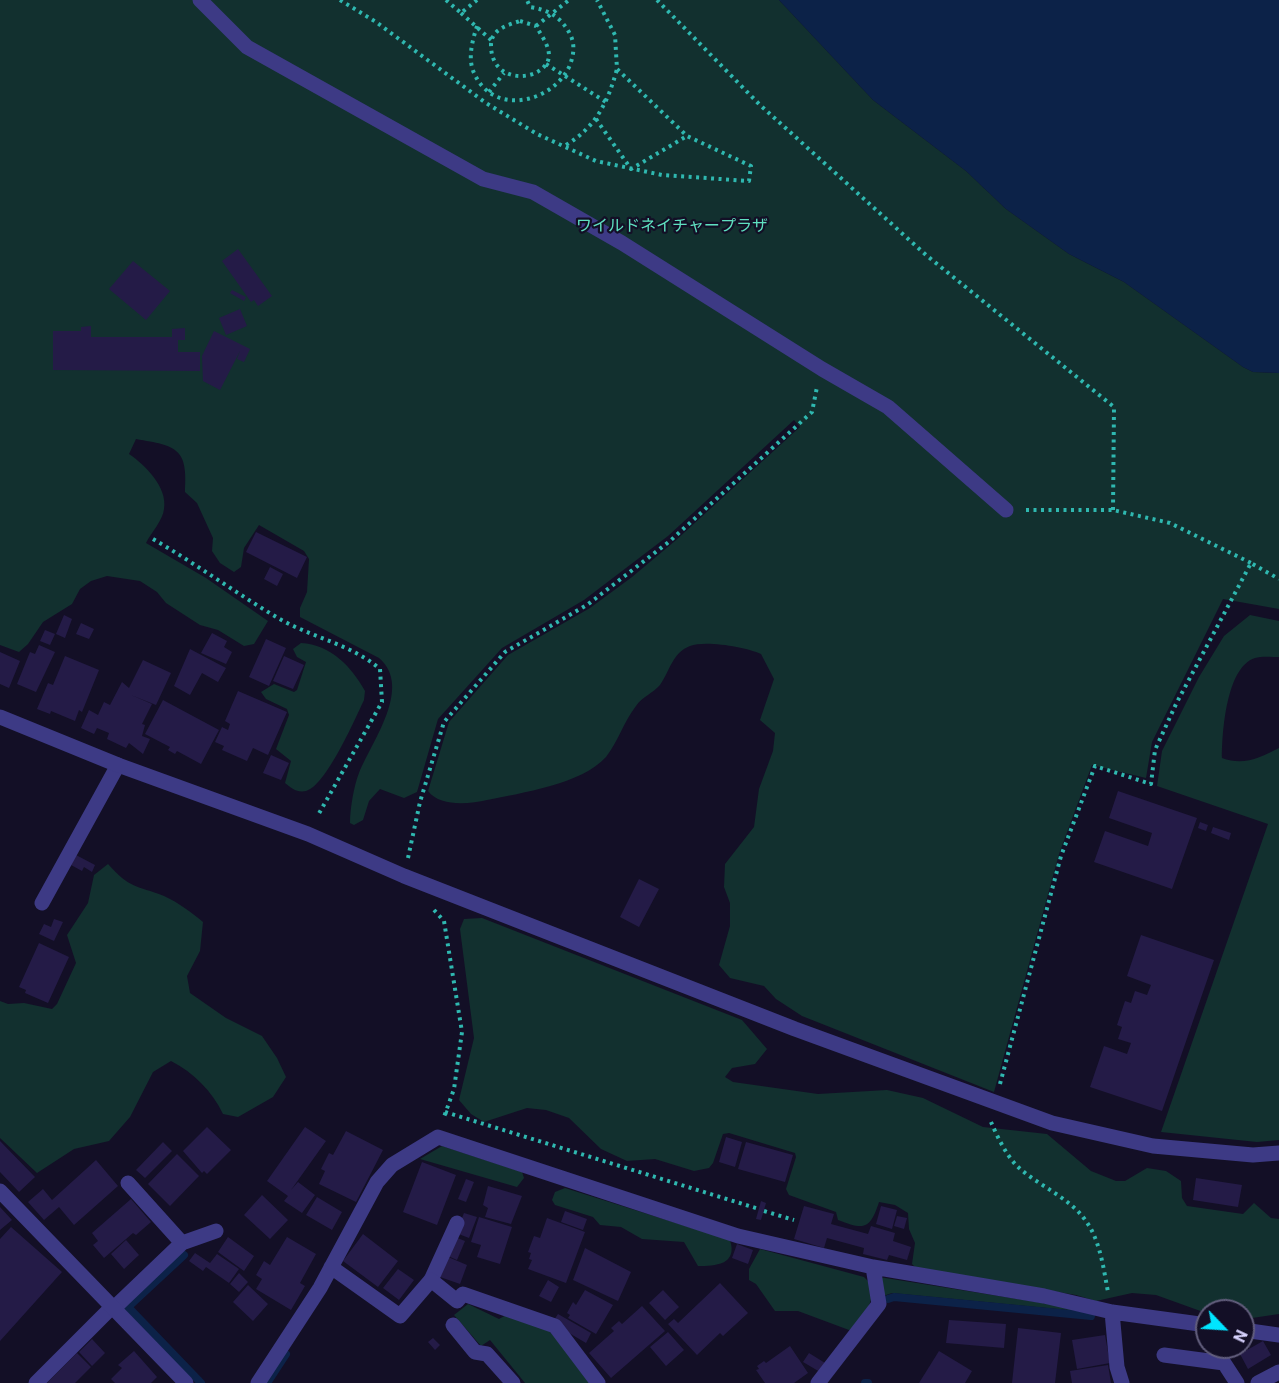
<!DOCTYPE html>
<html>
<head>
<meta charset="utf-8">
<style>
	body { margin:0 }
	#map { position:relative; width:1279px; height:1383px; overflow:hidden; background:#130f26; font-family:Roboto,sans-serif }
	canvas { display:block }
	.north { position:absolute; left:1195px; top:1299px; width:60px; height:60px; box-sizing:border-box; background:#130f26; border:2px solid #625e7d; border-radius:50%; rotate:115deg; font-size:16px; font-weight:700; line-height:24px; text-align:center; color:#d9d4ff }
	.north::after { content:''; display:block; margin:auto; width:21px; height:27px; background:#00e5ff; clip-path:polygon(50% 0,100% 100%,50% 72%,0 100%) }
</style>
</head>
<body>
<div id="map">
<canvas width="1279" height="1383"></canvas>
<div class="north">N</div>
</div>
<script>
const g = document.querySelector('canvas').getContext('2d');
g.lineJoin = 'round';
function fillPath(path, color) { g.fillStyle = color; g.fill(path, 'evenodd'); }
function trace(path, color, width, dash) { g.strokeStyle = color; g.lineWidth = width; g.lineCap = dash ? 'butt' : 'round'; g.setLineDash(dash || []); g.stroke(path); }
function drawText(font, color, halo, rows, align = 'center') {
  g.font = font + ' Roboto,"Noto Sans JP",sans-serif'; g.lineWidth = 4.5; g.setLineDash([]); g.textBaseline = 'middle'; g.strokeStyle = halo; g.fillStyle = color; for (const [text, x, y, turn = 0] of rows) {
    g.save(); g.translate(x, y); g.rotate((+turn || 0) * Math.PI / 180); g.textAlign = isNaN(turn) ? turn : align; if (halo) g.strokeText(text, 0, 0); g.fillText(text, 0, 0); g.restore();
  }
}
fillPath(new Path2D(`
	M0 0H779L873 100 966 171 1006 209 1069 254 1124 282 1243 367 1253 372 1279 373V609L1223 599 1152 742 1146 778 1092 765 1059 854 994 1092 802 1016 776 999 764 986 730 978 719 965 730 926V903L724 887 725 864 754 827 759 789 773 751 775 733 760 720 774 679 761 654C746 647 705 640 690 646 672 653 670 671 660 685 653 693 642 697 636 706 624 721 618 742 606 757 582 784 521 793 487 800 469 804 440 807 428 791L449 722 508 655 590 608 632 577 675 541 800 427 794 420 668 536 584 600 502 648 438 719 417 792 404 798 380 789 369 801 363 820 354 825 350 823C350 809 354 785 359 773 372 741 413 687 379 658L300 617V608L307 592 309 559 304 551 259 525 244 548 241 567 234 572 220 563 212 551 213 538 197 503 185 492C188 448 177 446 136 439L129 454C144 464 168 487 164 509 163 520 151 533 146 543L206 578 268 621 254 644 244 646 218 630 200 625 166 603 157 592 140 581 107 576 91 581 80 589 72 604 43 622 28 644 19 652 0 645Z
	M1250 615 1279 621V657C1272 657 1261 656 1255 658 1226 667 1222 734 1222 758 1243 766 1260 758 1279 748V1140L1257 1142 1161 1132 1268 824 1157 786 1162 751 1199 677 1224 636Z
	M301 643C331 645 351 666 365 691L364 700C355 719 326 786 306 791 297 793 291 788 285 783L291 761 276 749 289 715 287 709 266 699 261 692 274 684 294 692 297 690 306 662 297 657 293 649Z
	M108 864C130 889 136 885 164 896 179 903 191 912 203 922L200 951 187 976 190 993 226 1018 262 1036 277 1058 286 1077 273 1097 238 1117 223 1114C212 1091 194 1073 171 1061L153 1072 130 1117 109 1141 74 1149 37 1173 0 1138V1001L8 1004 24 1003 52 1009 57 1004 76 963 67 935 88 903 94 875Z
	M482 918 742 1020 767 1049 755 1064 732 1068 725 1077 733 1082 818 1094 887 1090 923 1098 983 1127 1047 1134 1091 1171 1116 1181H1125L1147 1168 1166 1171 1181 1181 1182 1198 1187 1206 1243 1214 1254 1203 1271 1218 1279 1219V1314L1252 1318 1243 1315V1311L1206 1313 1156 1295 1132 1293 1096 1301 1076 1295 916 1268 912 1264 915 1243 909 1229 908 1213 895 1205 879 1202C870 1230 864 1230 838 1220L836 1212 789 1195 786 1189 796 1157 795 1153 729 1133 723 1134 713 1163 709 1168 694 1171 655 1159 627 1161 601 1149 569 1118 546 1110 527 1108 484 1122 471 1114 459 1100 474 1038 460 929 464 919Z
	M442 1146 522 1172 524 1178 517 1187 420 1159Z
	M565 1188 730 1240C738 1265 715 1266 698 1266L684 1242 642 1239 621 1227 600 1225 593 1217 555 1205 552 1200 555 1192Z
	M760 1249 864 1277C882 1292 865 1314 855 1329L849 1330 798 1311H775L756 1284 749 1280V1269Z
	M879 1277 1068 1307 1078 1311 892 1293 883 1296Z
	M468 1304 499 1319 508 1314 548 1330 559 1340 592 1383H525L490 1340 481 1346 454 1315Z`), '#12302f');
fillPath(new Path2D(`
	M779 0H1279V373L1253 372 1243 367 1124 282 1069 254 1006 209 966 171 873 100Z`), '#0c2248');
trace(new Path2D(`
	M184 1255 128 1307 201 1383
	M888 1299 894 1297 1091 1316
	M267 1383 286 1354
	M865 1383H868`), '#0c2248', 8);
fillPath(new Path2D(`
	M238 249 272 296 258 306 254 300 251 302 222 261Z
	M133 261 170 291 146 320 109 289Z
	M232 290 246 297 244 301 230 293Z
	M240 309 247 326 226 335 219 318Z
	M91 326V337H172V329L185 328V340H178V352H200V371L53 370V331H81V327Z
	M214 331 250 349 244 362 237 359 240 351 220 390 203 381 202 356Z
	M256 532 307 557 297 578 246 552Z
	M270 567 283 574 277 586 264 579Z
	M64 615 72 619 65 638 56 634Z
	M81 623 94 629 89 639 76 634Z
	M45 630 55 634 50 645 40 641Z
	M212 633 227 641 224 647 232 652 226 664 201 653Z
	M266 639 286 648 269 686 249 677Z
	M39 645 55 652 36 692 17 684 30 652 35 654Z
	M190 649 226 668 218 682 202 673 190 695 174 686Z
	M0 652 20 661 9 688 0 684Z
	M65 656 99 670 82 712 79 710 75 721 51 711 50 714 37 709 48 683 53 685Z
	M284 656 304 665 293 689 273 681Z
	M143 660 171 673 156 705 131 695 152 704 142 724 145 725 142 736 150 739 143 754 129 743 126 748 107 739 109 733 97 728 94 734 81 728 89 710 98 715 104 702 110 705 122 682 129 688Z
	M238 691 287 712 268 755 253 748 247 761 222 750 224 746 215 742 222 727 228 730 230 724 225 721Z
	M163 700 219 730 201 764 177 751 175 754 168 750 170 747 145 734Z
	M271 755 289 763 281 780 263 773Z
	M1118 791 1197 818 1172 889 1094 862 1105 831 1148 846 1152 833 1109 818Z
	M1200 822 1208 825 1206 831 1198 828Z
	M1213 827 1231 833 1229 840 1211 833Z
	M76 855 95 865 92 872 84 867 82 871 71 865Z
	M639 879 659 889 639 927 620 917Z
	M54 919 63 922 54 941 39 934 44 924 51 927Z
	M1141 935 1214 960 1162 1111 1090 1087 1104 1046 1127 1054 1131 1043 1118 1039 1122 1027 1117 1025 1125 1001 1131 1003 1135 991 1147 995 1151 985 1127 976Z
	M39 943 69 957 48 1003 25 993 26 990 19 987Z
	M207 1127 231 1150 207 1174 204 1171 202 1173 183 1151Z
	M305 1127 326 1141 291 1190 298 1182 315 1195 302 1213 284 1201 288 1196 267 1181Z
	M346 1131 383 1150 356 1202 319 1184 325 1171 321 1169 329 1153 333 1155Z
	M726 1137 742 1142 735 1167 719 1162Z
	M0 1141 35 1177 19 1192 0 1172Z
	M163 1142 172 1151 145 1178 136 1170Z
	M746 1142 793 1155 785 1182 738 1169Z
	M177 1154 199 1176 170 1206 148 1184Z
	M96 1160 118 1186 74 1225 59 1207 44 1220 28 1202 43 1189 52 1200Z
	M422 1162 456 1175 437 1225 403 1212Z
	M1196 1178 1242 1185 1238 1207 1193 1200Z
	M466 1179 474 1182 466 1202 458 1199Z
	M488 1186 522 1196 511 1224 485 1217 488 1208 483 1205Z
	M262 1195 288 1220 270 1239 244 1215Z
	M317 1197 342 1212 332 1230 306 1215Z
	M131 1199 151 1222 136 1235 133 1233 104 1258 93 1245 98 1241 92 1233Z
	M761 1201 766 1203 761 1220 756 1219Z
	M804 1206 834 1214 831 1224 868 1234 871 1226 895 1233 893 1241 911 1247 907 1260 889 1255 887 1260 863 1254 864 1248 827 1238 824 1248 794 1239Z
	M881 1206 897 1210 892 1229 876 1224Z
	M0 1207 12 1220 0 1230Z
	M565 1211 587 1219 583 1230 561 1222Z
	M464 1213 477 1217 469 1238 456 1233Z
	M897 1216 907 1218 904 1229 894 1226Z
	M479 1217 512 1227 500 1264 477 1257 481 1245 471 1242Z
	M547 1218 585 1232 566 1283 528 1269 532 1260 529 1259 531 1253 528 1252 534 1236 540 1238Z
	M11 1227 62 1272 0 1341V1239Z
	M363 1234 398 1261 378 1287 343 1261Z
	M228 1237 254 1256 244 1271 218 1252Z
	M287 1237 316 1254 300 1283 305 1286 291 1310 256 1289 262 1279 256 1275 264 1261 270 1265Z
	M455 1237 465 1241 457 1260 448 1256Z
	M126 1240 139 1255 124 1269 111 1254Z
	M737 1244 753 1250 748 1264 732 1258Z
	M585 1248 631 1272 618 1301 573 1280Z
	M195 1253 210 1263 217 1254 239 1269 229 1283 206 1267 203 1271 189 1261Z
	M448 1257 467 1265 460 1284 440 1277Z
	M398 1269 414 1280 399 1300 383 1288Z
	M239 1273 248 1282 239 1292 230 1284Z
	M548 1280 559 1287 551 1302 539 1296Z
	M720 1283 748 1313 723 1336 720 1333 697 1355 668 1324 674 1319 678 1323Z
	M248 1285 268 1304 253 1321 233 1302Z
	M585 1290 613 1305 596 1334 568 1318 570 1315 567 1313 573 1302 576 1305Z
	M663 1290 679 1307 665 1320 649 1303Z
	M642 1306 665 1331 611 1378 589 1353 614 1331 611 1328 619 1321 622 1324Z
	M558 1314 591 1333 586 1343 569 1333 554 1320Z
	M949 1320 1006 1324 1004 1348 946 1343Z
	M1018 1328 1061 1333 1055 1383H1012Z
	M668 1332 684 1350 666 1366 650 1347Z
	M1105 1335 1110 1363 1077 1369 1072 1340Z
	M433 1338 440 1345 435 1350 428 1342Z
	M92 1339 105 1353 92 1366 79 1352Z
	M1263 1341 1271 1355 1248 1369 1240 1354Z
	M790 1346 808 1373 794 1383H765L756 1370 759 1369 757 1366 764 1361 766 1363Z
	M134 1351 157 1377 151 1383H115L111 1379 122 1368 118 1365Z
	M939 1351 972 1371 965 1383H919Z
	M77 1353 91 1367 75 1383H47Z
	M809 1353 825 1363 820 1372 803 1362Z
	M1108 1365 1111 1383H1072L1070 1371Z`), '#241b47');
trace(new Path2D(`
	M340 0 376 22 486 103 537 134 596 161 662 175 749 181 751 166 687 136 617 69 615 35 597 0
	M446 0 461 13 477 0
	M657 0 759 104 926 255 1114 407 1113 510
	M461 13 491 40
	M520 21 536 26C541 35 549 45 549 56 547 81 491 88 491 45 491 29 508 25 520 21Z
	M477 26C472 42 467 60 475 75 495 117 554 102 570 65 574 54 575 44 570 34 561 17 549 10 530 7L527 0
	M536 26 569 0
	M546 64 606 102
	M489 92 504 73
	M596 119 631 169 687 136
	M566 145C596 127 608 102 617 69
	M1026 510H1113L1170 523 1251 563
	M153 539C196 564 236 593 278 618 310 637 351 644 380 669L382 702 317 817
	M408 858 420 802 444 722 505 652 587 605 670 541 812 412 817 387
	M434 910 444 921 462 1032 454 1089 444 1117
	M1000 1084 1061 856 1095 766 1151 784 1155 750 1176 704 1251 563 1279 579
	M445 1112 759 1209
	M991 1122C997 1136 1006 1155 1017 1166 1037 1185 1065 1195 1083 1217 1100 1238 1103 1266 1108 1292
	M764 1211 794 1220`), '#2fb8b0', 4, [3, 4.5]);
trace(new Path2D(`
	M200 0 247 47 483 179 533 192 622 243 822 369 888 407 1006 510
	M42 903 118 765
	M128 1183 182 1243
	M431 1280 457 1223
	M113 1309 182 1243 216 1231
	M453 1325 475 1352 487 1354 513 1383
	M1164 1355 1224 1363 1237 1383
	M36 1383 112 1307`), '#3d3a85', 15);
trace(new Path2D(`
	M0 717 118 765 308 834 404 876 795 1029 1052 1123 1153 1146 1253 1155 1279 1153
	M0 1191 186 1383
	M331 1267 400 1316 431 1280 457 1301 463 1294 555 1326 598 1383
	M873 1267 1044 1296 1112 1312 1207 1325
	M1112 1312 1117 1367 1122 1383
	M1243 1330 1279 1335
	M258 1383 320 1288 377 1182 392 1165 438 1137 738 1236 873 1267 879 1304 818 1383
	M1258 1383 1279 1372`), '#3d3a85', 15);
drawText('16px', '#5fe0c0', '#130f26', [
	["ワイルドネイチャープラザ",672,227]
]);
</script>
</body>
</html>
